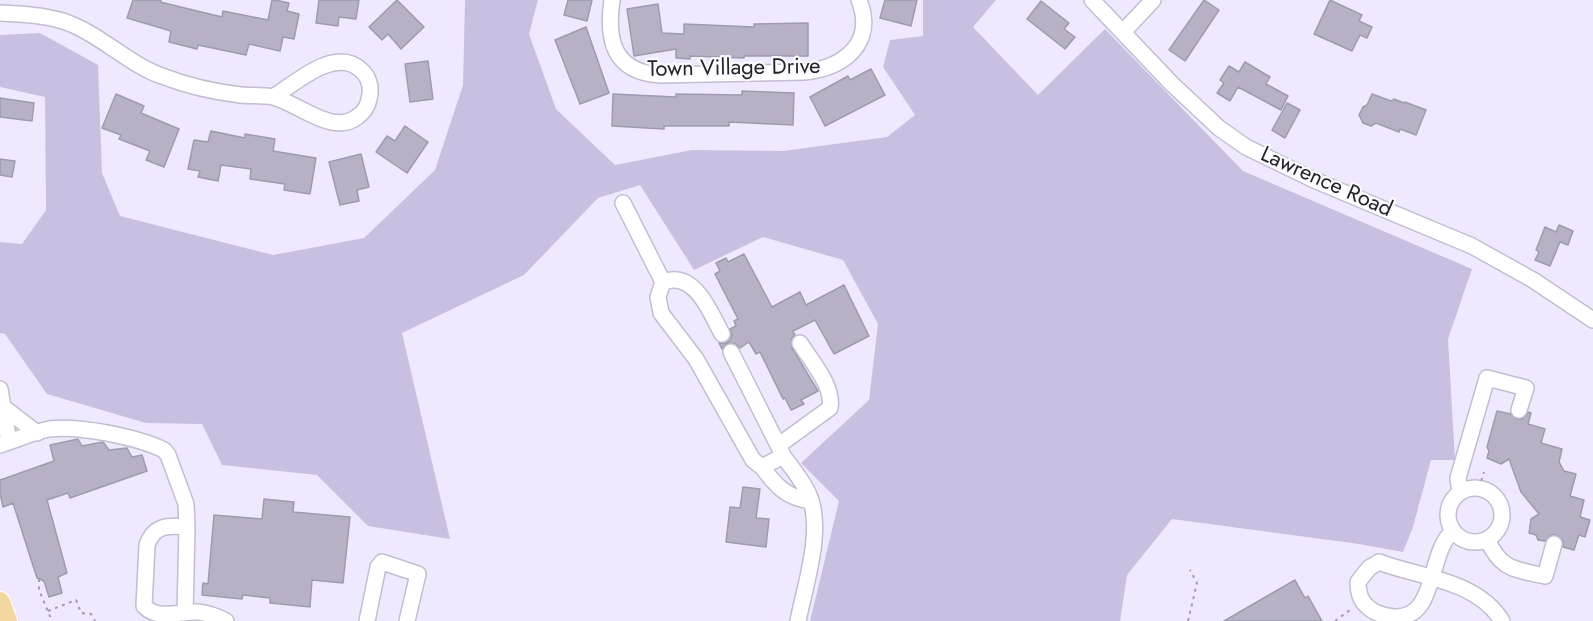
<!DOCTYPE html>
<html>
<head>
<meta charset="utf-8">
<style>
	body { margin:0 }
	canvas { display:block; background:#efe9ff }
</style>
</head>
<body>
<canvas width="1593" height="621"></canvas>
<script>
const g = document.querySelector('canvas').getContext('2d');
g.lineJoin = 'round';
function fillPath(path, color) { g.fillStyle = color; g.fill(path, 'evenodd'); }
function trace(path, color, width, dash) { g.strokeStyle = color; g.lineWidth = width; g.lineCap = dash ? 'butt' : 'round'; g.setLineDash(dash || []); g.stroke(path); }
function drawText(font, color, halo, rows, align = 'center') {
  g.font = font + ' Jost,sans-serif'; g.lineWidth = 4.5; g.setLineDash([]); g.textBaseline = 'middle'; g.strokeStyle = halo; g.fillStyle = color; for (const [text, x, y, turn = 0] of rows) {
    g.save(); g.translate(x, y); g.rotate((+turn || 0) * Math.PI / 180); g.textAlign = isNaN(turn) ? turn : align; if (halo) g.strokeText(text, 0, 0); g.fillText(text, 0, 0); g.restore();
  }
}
fillPath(new Path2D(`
	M465 0H538L529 34 556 109 615 165 692 150 783 151 887 137 915 115 883 67 890 40 923 36V0H996L973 27 1038 95 1105 29 1243 171 1472 269 1448 339 1455 460H1431L1413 527 1403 552 1359 544 1172 519 1127 575 1120 621H810L839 501 801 463 869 400 878 324 843 260 763 237 694 270 640 185 598 198 524 275 402 333 450 539 368 526 317 475 222 465 202 424 146 423 47 394 5 334 0 333V242L22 244 46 210 45 97 0 87V35L40 33 98 65 102 173 120 216 273 255 364 238 435 170 463 85Z`), '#c8c0e1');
const building = new Path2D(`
	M133 0H161L160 2 222 17 223 11 268 20 272 0H275L289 3 287 11 299 14 294 39 283 37 280 51 249 44 246 55 198 45 197 49 169 42 171 31 127 18Z
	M319 0H359L356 19 339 17 338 26 316 23Z
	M397 0 424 27 401 49 388 34 382 40 369 27Z
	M568 0H592L587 21 564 15Z
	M885 0H917L911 26 880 18Z
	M1204 0 1219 10 1185 61 1169 50Z
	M1330 0 1362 15 1359 21 1372 27 1367 38 1360 35 1352 51 1314 34Z
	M1041 1 1069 23 1064 29 1075 37 1065 49 1027 19Z
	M658 4 662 33 684 34V24L754 27V24L808 23V56H744V58L690 56V59L676 58V49L634 56 627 9Z
	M586 27 609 93 580 104 555 40Z
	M428 61 433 99 410 102 405 64Z
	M1245 62 1270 77 1266 84 1288 96 1281 110 1238 87 1230 101 1217 93 1224 83 1220 80 1229 66 1239 72Z
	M871 69 885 95 825 126 810 97 848 76 850 80Z
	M742 91 794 93 793 125 729 122V126H664V129L612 126 613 94 676 97V94L742 95Z
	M116 94 144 106 141 113 179 129 164 167 146 160 150 151 119 139 121 135 102 128Z
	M1372 94 1391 101 1394 99 1404 103 1405 102 1426 110 1416 135 1400 129 1399 132 1376 123 1371 126 1363 123 1359 115 1363 107 1367 105Z
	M0 98 34 103 32 121 0 117Z
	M1287 103 1300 110 1285 138 1272 130Z
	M405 126 428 142 407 173 376 152 387 136 395 141Z
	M211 131 245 138V134L275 139 273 151 316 158 310 194 284 190 285 184 250 179 251 169 221 165 218 181 198 177 200 171 188 169 194 140 208 142Z
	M361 154 369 187 357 190 359 201 340 205 329 162Z
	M0 159 15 161 12 177 0 175Z
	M1559 225 1573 231 1568 245 1560 242 1550 266 1535 260 1539 252 1536 250 1545 227 1556 232Z
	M744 254 772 307 800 292 806 305 844 285 869 336 834 354 815 320 793 331 795 335 791 339 792 348 818 391 801 400 804 404 791 410 785 398 783 399 760 352 756 354 749 342 740 348 736 344 727 343 722 349 719 343H726L730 340 732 335 730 329 736 326 734 321 738 319 715 274 720 271 716 263 726 258 728 262Z
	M1497 411 1511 414 1517 419H1522L1529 412 1531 413 1528 424 1545 429 1541 443 1562 449 1559 462 1564 471 1576 474 1570 496 1584 500 1580 517 1590 520 1585 537 1579 535 1574 550 1563 547V541L1557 535H1551L1545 541 1538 540 1536 535 1529 533 1531 519 1539 514 1521 492 1509 459 1501 464 1487 458 1489 451 1487 447Z
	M78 439 82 446 103 442 109 450 127 448 132 457 142 455 147 471 70 498 68 493 47 500 67 573 58 577 62 593 49 597 44 581 37 578 13 503 3 507 0 493V480L54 461 50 445Z
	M743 487 760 489 756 518 769 519 766 547 726 542 730 507 740 508Z
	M264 499 294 502 293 512 350 517 343 583 312 580 310 607 270 603V598L243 595 242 599 202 595 203 583 208 584 214 515 262 519Z
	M1295 580 1305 598 1308 596 1322 621H1224Z`);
fillPath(building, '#b6b1c5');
trace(building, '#9f9bae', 1.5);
const minor = new Path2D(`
	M612 0C606 41 614 72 660 75L804 72C844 68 876 43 859 0
	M1092 0 1172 84 1219 128 1246 147 1314 180 1472 246 1533 280 1593 320
	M0 13C21 14 42 15 63 21 99 33 126 63 162 76 188 86 214 92 241 95 251 96 263 95 273 97 298 103 333 136 357 117 363 113 368 106 369 99 372 88 369 77 361 70 335 46 296 83 273 97
	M1123 32 1153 0
	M623 203 663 282
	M722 334C710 312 695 270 663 282L658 297 661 313 696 359 753 460 762 467
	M731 352 782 453
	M0 389 3 407
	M9 442 3 407 37 433
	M0 445C16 440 33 432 49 429 79 425 137 437 164 450L168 455 186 504 187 527C168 525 154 525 147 545L144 606C158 621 180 611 198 612 208 613 218 617 226 621
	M779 445 830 408C834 386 811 361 800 343
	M1448 515a27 27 0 1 1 54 0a27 27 0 1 1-54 0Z
	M1460 492 1458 478 1487 378 1526 388 1519 410
	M1453 531C1427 553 1438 619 1394 617 1385 616 1374 613 1368 607 1360 601 1358 592 1358 582L1369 568 1379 562C1421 578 1477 580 1502 621
	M1487 539C1501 570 1514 569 1545 576L1554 544
	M185 613 187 527
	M367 621 378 567 382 562 418 574 407 621
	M798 621C805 585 824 530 809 495 803 481 792 468 783 456L762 467C776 486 787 498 811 501`);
const major = new Path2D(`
	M0 602 7 621`);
trace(minor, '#c2bdd1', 18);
trace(major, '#fff', 22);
trace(new Path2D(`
	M1479 488 1484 472
	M39 579V590L52 621
	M48 611 76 600 81 613 91 614 95 621
	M1188 621 1197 583 1190 570
	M1335 621 1350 610`), '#a19dad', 2, [3, 4.5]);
trace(minor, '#fff', 15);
trace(major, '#f4d69f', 20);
drawText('22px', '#24232a', '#fbfafe', [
	["Town Village Drive",734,69,-1],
	["Lawrence Road",1326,183,24]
]);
</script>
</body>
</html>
